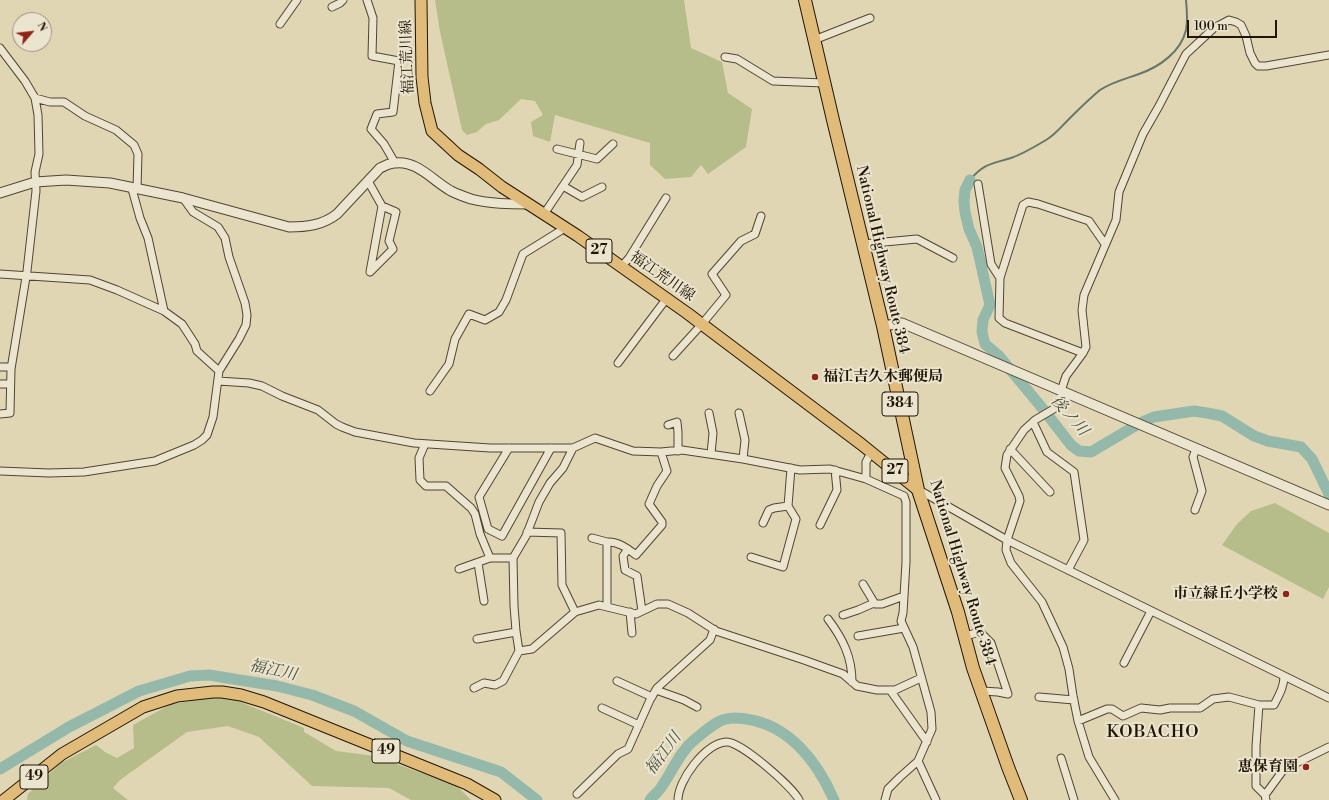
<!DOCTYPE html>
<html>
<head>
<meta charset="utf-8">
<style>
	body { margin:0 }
	#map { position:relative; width:1329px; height:800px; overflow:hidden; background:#e0d6b4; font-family:"Libre Bodoni",serif }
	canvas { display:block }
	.north { position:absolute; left:12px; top:12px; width:40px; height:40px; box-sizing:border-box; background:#ebe4ce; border:1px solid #9a917e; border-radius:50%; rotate:62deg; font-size:11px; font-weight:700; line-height:16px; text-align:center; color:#211505 }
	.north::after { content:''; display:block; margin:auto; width:14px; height:18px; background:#8f2418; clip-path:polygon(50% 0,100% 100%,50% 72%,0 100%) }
	.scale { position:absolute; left:1187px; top:20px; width:90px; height:18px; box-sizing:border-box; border:2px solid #211505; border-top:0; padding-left:5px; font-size:12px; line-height:14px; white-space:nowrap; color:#211505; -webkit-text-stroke:3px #ebe4ce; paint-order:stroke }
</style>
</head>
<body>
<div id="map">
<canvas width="1329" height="800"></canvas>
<div class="north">N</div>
<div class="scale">100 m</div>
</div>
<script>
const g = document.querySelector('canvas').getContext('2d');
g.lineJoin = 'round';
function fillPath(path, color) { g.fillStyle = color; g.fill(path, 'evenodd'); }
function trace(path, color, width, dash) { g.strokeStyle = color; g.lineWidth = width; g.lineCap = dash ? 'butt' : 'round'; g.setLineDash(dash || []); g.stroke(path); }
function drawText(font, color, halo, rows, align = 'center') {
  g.font = font + ' "Libre Bodoni","Noto Serif JP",serif'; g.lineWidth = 4; g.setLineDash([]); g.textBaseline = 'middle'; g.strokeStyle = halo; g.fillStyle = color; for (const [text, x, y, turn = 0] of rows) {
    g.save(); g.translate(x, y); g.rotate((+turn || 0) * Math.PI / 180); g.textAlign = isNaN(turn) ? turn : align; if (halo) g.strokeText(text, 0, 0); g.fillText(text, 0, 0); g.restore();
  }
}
fillPath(new Path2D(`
	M435 0H684L691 48 722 62 728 93 752 109 746 147 708 174 701 165 691 177 665 179 650 165V143L555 115 550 142 533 136 531 122 543 115 535 101 521 99 499 120 486 124 477 132 467 135 462 130 440 32Z
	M1275 503 1329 533V587L1323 599 1222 545 1237 524 1251 511Z
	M226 696 304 728V732L336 751 375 756 457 786 471 800H411L389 788 312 786 259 737 228 726 187 732 120 780 113 788 128 800H27L28 794 61 763 96 745 105 752 117 758 134 748 133 725 171 704Z`), '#b6bd8a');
trace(new Path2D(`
	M970 180C984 163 992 164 1011 158 1023 154 1036 146 1046 140 1055 135 1062 126 1069 119 1079 109 1089 99 1100 90 1112 82 1125 79 1139 74 1159 67 1181 52 1186 30 1188 20 1187 10 1186 0`), '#667768', 2);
trace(new Path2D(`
	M970 180 965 190 964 201 965 212 969 229 977 247 990 305 983 320 982 332 985 344 999 356 1043 409 1071 445 1079 451 1091 452 1140 423 1154 417 1194 411 1207 413 1222 416 1254 436 1268 441 1301 447 1312 459 1329 494
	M0 769 69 727 139 691 190 676 209 675 277 686 312 695 354 711 407 741 501 772 537 800
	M650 800C653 796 657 793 660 789 672 773 678 754 693 741 700 735 712 725 720 721 728 717 737 718 746 719 790 725 818 763 834 800`), '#94b9aa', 11);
const minor = new Path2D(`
	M367 0 373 18 372 56 399 61 393 112 377 114 371 129 384 144 395 163
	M332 7 340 3 343 0
	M280 24 297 0
	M814 40 870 18
	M0 48 25 81 35 98 38 115 39 154 35 172 36 191 27 271 11 369 10 413 0 414
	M725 57 737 59 773 81 824 83
	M35 98 50 102H64L85 116 116 130 134 145 138 154 137 189
	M557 149 597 159 613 144
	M368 181 382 206 370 272 393 249 389 241 396 212 382 206
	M978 184 991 264 1000 278
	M563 186 582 197 602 187
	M132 189 140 218 148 238 164 311
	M544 214 577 165 580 143
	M863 244 917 239 953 258
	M621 267 629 258 666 198
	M0 274 90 280 117 290 164 311 182 324 195 344 197 351 219 371
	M1083 353 1005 323 999 318 1000 278 1023 205 1028 202 1038 204 1089 221 1105 244
	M673 356 702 324 726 295 712 274 741 241 755 234 761 216
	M618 363 667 298
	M0 367H11
	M218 381 249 383 262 386 282 396 318 410 336 424 342 427 355 432 414 443 490 448H573L595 438 633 451 661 452 682 450 743 459 800 470 830 469 866 479 904 496 906 502V562L903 613 901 621 913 647 931 712 932 729 918 761 900 777 888 789 885 800
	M0 384H10
	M430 391 449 364 455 339 469 314 485 320 499 312 506 300 523 254 565 228
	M1061 391 1066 376 1083 353 1086 347 1082 310 1084 295 1116 220 1119 192 1143 134 1159 106 1186 54 1214 28 1229 20 1236 22 1241 25 1246 36 1250 53 1255 63 1258 66H1266L1329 55
	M1069 394 1062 404 1035 420 1024 430 1007 455 1005 468 1019 496 1020 501 1007 540 1006 550 1011 563 1042 602 1063 647 1069 669 1073 696 1078 721 1089 757 1115 800
	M709 413 713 433 711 454
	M739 413 745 440 743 459
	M1033 422 1047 452 1074 472 1084 540 1068 570
	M668 425 677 422 678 432V451
	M425 444 419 458 420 480 426 486H446L471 508 475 514 480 534 490 558H513L514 606 516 631 519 651 503 681 495 685 484 683 474 688
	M509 448 479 497 488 529 502 536 551 448
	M1010 449 1050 492
	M0 471 49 473 84 472 155 461 194 445 202 440 207 435 213 417 219 371 239 339 246 325 247 315 245 303 229 257 225 238 218 227 193 212 183 198
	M866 479V462L871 453
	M919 490 1007 540 1329 698
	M1195 510 1202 491 1193 457 1196 449
	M763 523 769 510 774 508 788 506
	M820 525 837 490 835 470
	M527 532 561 533 562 585 575 612
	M592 538 607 542
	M628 549 623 556 625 570 637 576 642 611
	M751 557 783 567 796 519 788 506 791 468
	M513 558 526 536 539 502 550 483 563 468 573 448
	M478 563 484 601
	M459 569 490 558
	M863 584 875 604H882L904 596
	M607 606V542C618 541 628 549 636 555L662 525V522L649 504 657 486 667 471 661 452
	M630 612 632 633
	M843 615 858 610 874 603
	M828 619C843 639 852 657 852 682
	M858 636 904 628
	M965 636 980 632 991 643 1008 694 998 692 982 691
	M477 639 516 632
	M519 651 532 649 575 612 599 605 636 614 657 604H668L688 613 716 631 804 660 843 674 857 686 877 690H895L921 678
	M1124 663 1151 611
	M617 681 652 697
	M656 690 684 700 697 707
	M890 690 927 742
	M1039 697 1074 700
	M1259 705 1256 746V786L1265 795 1266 800
	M602 708 639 725
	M1078 721 1107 709H1112L1123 716 1141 708 1160 710 1170 708H1200L1213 699 1229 697 1259 705H1274C1279 695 1284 687 1284 676
	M1061 758 1074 800
	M918 761 936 800
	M577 794 618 754 628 749 650 700 657 688 710 640 714 629
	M1265 795 1284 769 1329 747
	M678 800C678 780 705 744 726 742 739 740 793 787 799 800`);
const tertiary = new Path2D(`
	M0 193 35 182 66 180 110 183 183 198 289 227C307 227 323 225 337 214L380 168C385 166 389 163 395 163 417 160 433 181 451 191 457 194 465 197 471 199 490 204 510 204 529 204
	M883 326 902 323 1329 505`);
const primary = new Path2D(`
	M421 0 422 77 425 103 432 131 458 155 479 169 502 187 578 236 687 313 861 444 918 490
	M4 800 62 754 143 707 177 696 213 692H222L241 695 264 702 467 784 495 800`);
const trunk = new Path2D(`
	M805 0 833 120 883 326 918 490 958 612 973 668 1008 767 1021 800`);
trace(minor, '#514531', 9);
trace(tertiary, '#514531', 11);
trace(primary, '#211505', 13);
trace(trunk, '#211505', 14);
trace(minor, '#ebe4ce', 7);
trace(tertiary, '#ebe4ce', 9);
trace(primary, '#e0bb7a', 11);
trace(trunk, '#e0bb7a', 12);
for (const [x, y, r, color] of [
	[815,377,4,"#8f2418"],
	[1286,594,4,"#8f2418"],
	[1306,767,4,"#8f2418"]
]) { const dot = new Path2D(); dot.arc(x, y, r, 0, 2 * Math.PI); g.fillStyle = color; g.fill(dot); trace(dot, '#ebe4ce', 1.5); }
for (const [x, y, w] of [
	[599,251,26],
	[900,404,36],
	[895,471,26],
	[386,751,28],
	[34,777,28]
]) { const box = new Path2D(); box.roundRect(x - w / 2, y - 12, w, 24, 3); g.fillStyle = '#ebe4ce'; g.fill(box); trace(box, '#211505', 1); }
drawText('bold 14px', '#211505', null, [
	["27",599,251],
	["384",900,404],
	["27",895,471],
	["49",386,751],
	["49",34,777]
]);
drawText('15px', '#211505', '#ebe4ce', [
	["福江荒川線",408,57,-92],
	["National Highway Route 384",882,260,77],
	["福江荒川線",662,277,35],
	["National Highway Route 384",962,573,73]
]);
drawText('bold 15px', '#211505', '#ebe4ce', [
	["福江吉久木郵便局",823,377,"left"],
	["市立緑丘小学校",1278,594],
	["恵保育園",1298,767]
], 'right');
drawText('italic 16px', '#494e3f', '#ebe4ce', [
	["後ノ川",1069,416,49],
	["福江川",273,671,12],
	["福江川",664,754,-53]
]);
g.letterSpacing = '1px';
drawText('17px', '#211505', '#ebe4ce', [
	["KOBACHO",1153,733]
]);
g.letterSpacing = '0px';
</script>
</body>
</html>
